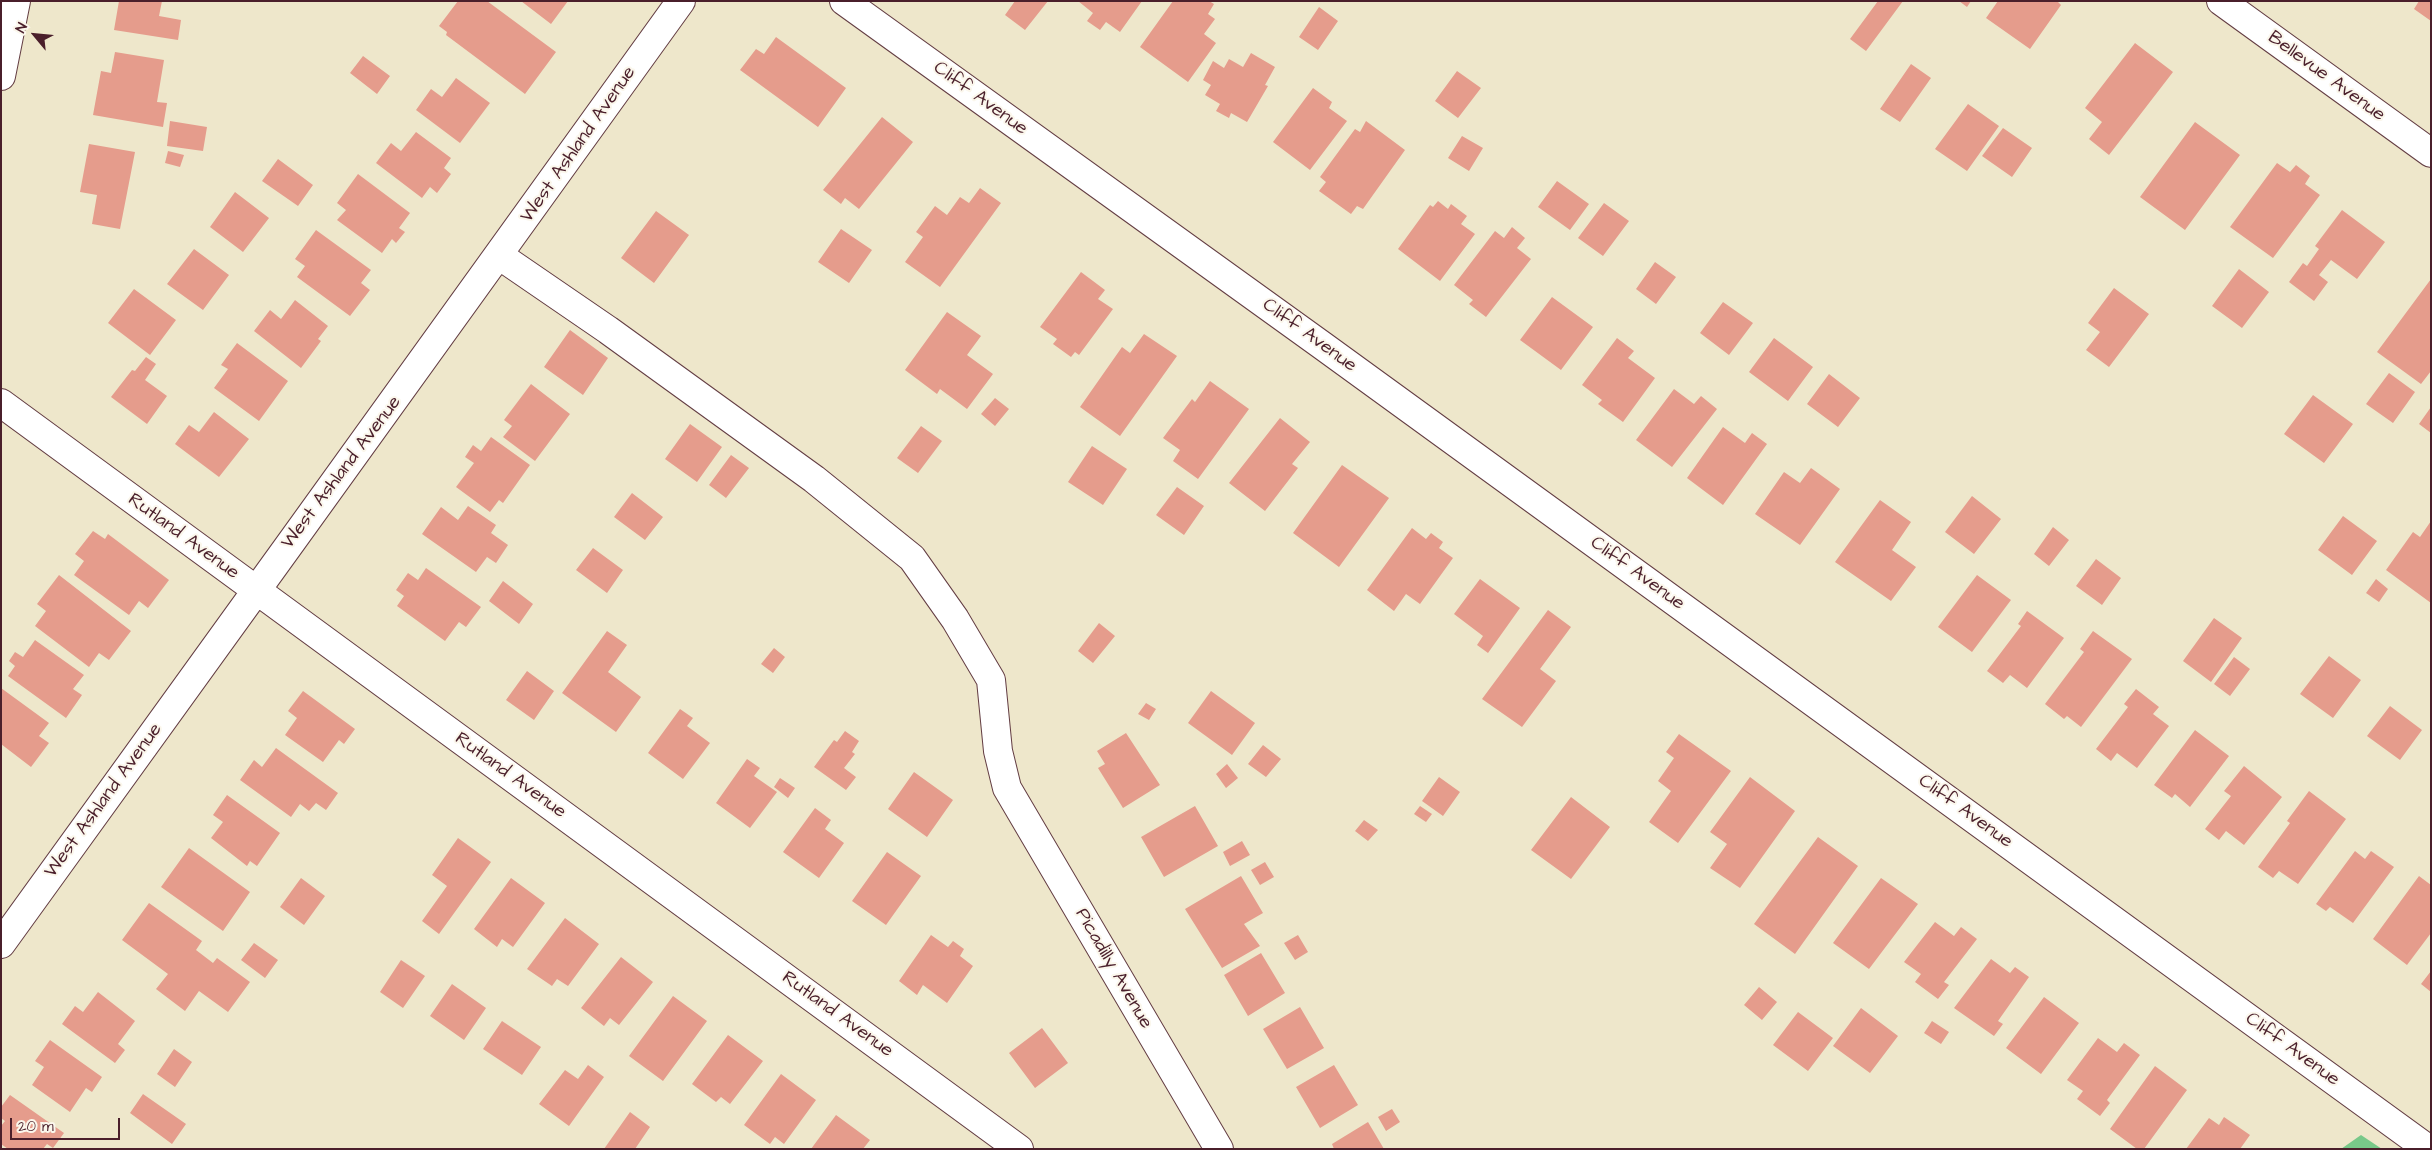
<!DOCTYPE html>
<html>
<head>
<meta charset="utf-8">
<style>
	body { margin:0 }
	#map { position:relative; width:2432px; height:1150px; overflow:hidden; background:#eee7cb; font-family:"Architects Daughter",sans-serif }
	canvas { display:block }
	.frame { position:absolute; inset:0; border:2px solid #4a1f2b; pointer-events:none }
	.north { position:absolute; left:10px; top:10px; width:50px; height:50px; -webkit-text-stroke:4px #fbf7ec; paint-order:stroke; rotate:298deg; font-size:14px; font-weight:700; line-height:20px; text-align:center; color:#4a1f2b }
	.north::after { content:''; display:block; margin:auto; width:18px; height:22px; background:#4a1f2b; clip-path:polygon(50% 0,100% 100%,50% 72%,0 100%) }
	.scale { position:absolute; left:10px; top:1118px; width:110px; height:22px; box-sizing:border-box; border:2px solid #4a1f2b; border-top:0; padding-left:6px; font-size:15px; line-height:18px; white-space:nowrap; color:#4a1f2b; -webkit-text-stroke:4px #fbf7ec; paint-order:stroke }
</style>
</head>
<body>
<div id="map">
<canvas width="2432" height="1150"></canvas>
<div class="frame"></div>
<div class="north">N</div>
<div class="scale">20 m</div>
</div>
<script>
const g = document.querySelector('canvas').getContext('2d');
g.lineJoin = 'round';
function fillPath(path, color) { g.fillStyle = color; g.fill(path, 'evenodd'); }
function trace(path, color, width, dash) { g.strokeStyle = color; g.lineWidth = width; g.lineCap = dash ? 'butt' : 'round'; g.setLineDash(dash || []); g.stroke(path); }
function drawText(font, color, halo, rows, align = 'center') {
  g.font = font + ' "Architects Daughter",sans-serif'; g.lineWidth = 4; g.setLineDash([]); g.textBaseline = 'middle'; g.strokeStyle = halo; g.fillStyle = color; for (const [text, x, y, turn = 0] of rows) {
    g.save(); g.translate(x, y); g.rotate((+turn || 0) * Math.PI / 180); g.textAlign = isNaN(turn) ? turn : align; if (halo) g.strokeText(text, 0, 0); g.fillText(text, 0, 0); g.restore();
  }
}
fillPath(new Path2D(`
	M2361 1135 2382 1149H2341Z`), '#78c889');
fillPath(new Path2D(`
	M119 1H162L159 16 181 20 178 40 114 30Z
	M458 1H487L556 52 525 94 446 35 447 32 439 26Z
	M521 1H568L551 24Z
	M1015 1H1048L1025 30 1005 15Z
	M1078 1H1142L1120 32 1106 22 1100 30 1087 21 1093 13Z
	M1173 1H1209L1214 4 1208 14 1215 19 1204 34 1216 43 1188 82 1140 47Z
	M1878 1H1903L1866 51 1850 39Z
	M1959 1H1971L1967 7Z
	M1998 1H2057L2061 5 2030 49 1986 18Z
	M2419 1H2431V21L2414 9Z
	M1319 7 1338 21 1318 50 1299 37Z
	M776 37 846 88 818 127 740 70 756 49 764 54Z
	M2135 43 2173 72 2109 155 2089 139 2102 122 2085 108Z
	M115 52 164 60 157 102 167 103 163 127 93 115 101 71 111 73Z
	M1251 53 1275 67 1265 85 1268 86 1247 122 1231 113 1229 118 1216 111 1220 104 1205 95 1211 85 1203 80 1213 61 1224 68 1229 59 1243 67Z
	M363 56 390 76 377 94 350 73Z
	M1911 64 1931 78 1900 122 1880 109Z
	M1457 71 1481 88 1458 118 1435 101Z
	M456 78 490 103 460 143 416 110 431 89 442 97Z
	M1313 88 1332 102 1329 108 1347 121 1310 170 1273 142Z
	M1968 104 1999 126 1967 171 1935 149Z
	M882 117 913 142 859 209 845 198 841 204 823 190Z
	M170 121 207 127 203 151 167 146Z
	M1366 121 1405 150 1363 209 1357 206 1351 214 1319 191 1326 182 1320 177 1355 129 1360 132Z
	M2195 122 2240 155 2185 230 2140 197Z
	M2003 128 2032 148 2012 177 1982 156Z
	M416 132 451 158 444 168 451 174 437 193 430 187 422 198 376 163 391 143 401 151Z
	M1462 136 1483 148 1469 171 1448 158Z
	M89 144 135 152 120 229 92 224 97 195 80 192Z
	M168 151 184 155 180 167 165 163Z
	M278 159 313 185 298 206 262 181Z
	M2277 163 2290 172 2296 165 2310 176 2305 184 2320 195 2273 258 2230 227Z
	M358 174 410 213 399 228 405 232 396 243 392 239 382 253 337 220 346 210 337 203Z
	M1557 181 1589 204 1570 230 1538 207Z
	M980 188 1001 203 940 287 905 262 923 237 916 232 935 206 947 215 960 197 969 203Z
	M235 192 269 218 243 252 210 227Z
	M1438 201 1448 209 1451 204 1467 216 1461 224 1475 234 1440 281 1398 249 1430 205 1433 207Z
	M1604 203 1629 221 1603 256 1578 238Z
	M2342 210 2385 242 2357 279 2331 260 2319 275 2328 282 2314 301 2289 282 2303 263 2307 266 2319 249 2315 246Z
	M656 211 689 235 654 283 621 258Z
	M1512 227 1525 238 1517 248 1531 259 1486 317 1469 304 1473 300 1454 285 1495 231 1504 238Z
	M841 229 872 250 849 283 818 262Z
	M316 230 371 270 361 283 370 290 350 316 297 277 305 266 295 259Z
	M194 249 229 275 203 310 167 284Z
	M1655 262 1676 277 1656 304 1636 289Z
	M2239 269 2269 292 2242 328 2212 306Z
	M1081 272 1105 290 1098 299 1113 309 1079 355 1075 352 1071 357 1053 344 1057 339 1040 327Z
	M2431 279V371L2421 384 2377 352Z
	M2114 288 2149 314 2109 367 2086 350 2100 332 2088 323Z
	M134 289 176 320 150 355 108 323Z
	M1552 297 1593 327 1561 370 1520 340Z
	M295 300 328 326 318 339 321 341 301 368 254 331 270 310 281 319Z
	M1723 302 1753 323 1729 355 1700 333Z
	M947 312 981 336 967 355 993 374 967 409 940 389 937 394 905 370Z
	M570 330 608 358 583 395 544 367Z
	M1144 334 1177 356 1120 436 1080 407 1122 347 1130 353Z
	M1617 338 1634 351 1628 358 1655 378 1623 422 1598 404 1602 400 1582 385Z
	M1774 338 1813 367 1788 401 1749 372Z
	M237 343 288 381 259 421 214 388 228 369 221 365Z
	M146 357 156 364 145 380 167 396 147 424 111 397 132 370 135 371Z
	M2389 373 2415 392 2393 423 2366 404Z
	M1829 374 1860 398 1838 427 1807 404Z
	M1210 381 1249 409 1198 479 1173 461 1180 450 1163 438 1192 399 1195 402Z
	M531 384 570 414 535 461 503 437 512 426 504 420Z
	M1674 389 1694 404 1701 396 1717 409 1672 467 1636 440Z
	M2313 395 2353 424 2324 463 2284 434Z
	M995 398 1009 409 995 426 981 414Z
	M2431 407V433L2419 424Z
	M214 412 249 439 219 477 175 444 189 425 199 432Z
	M1280 418 1310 442 1292 464 1298 468 1265 511 1229 483Z
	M690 424 722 447 697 482 665 459Z
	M921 426 942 441 918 473 897 458Z
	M1723 427 1745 443 1752 433 1767 444 1723 505 1687 478Z
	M491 437 530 465 503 503 499 500 490 512 456 487 474 463 465 457 473 445 481 451Z
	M1092 446 1127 469 1103 505 1068 482Z
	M731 455 749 468 726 498 709 485Z
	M1342 465 1389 498 1339 567 1293 533Z
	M1811 468 1840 489 1800 545 1755 514 1784 472 1800 483Z
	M1177 487 1204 506 1184 535 1156 515Z
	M632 493 663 517 645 540 614 517Z
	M1972 496 2001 519 1974 554 1945 532Z
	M1880 500 1911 522 1892 550 1916 567 1891 601 1835 562Z
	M468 506 496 525 491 533 508 545 496 563 487 557 476 572 422 534 441 507 458 520Z
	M2343 516 2377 541 2352 575 2318 550Z
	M2431 521V603L2386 570 2413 532 2420 537Z
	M2053 527 2069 540 2049 566 2034 554Z
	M1412 528 1426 539 1431 533 1443 542 1439 548 1453 558 1420 604 1406 594 1394 611 1367 590Z
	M93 531 105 539 108 534 169 580 148 608 139 601 129 615 74 575 84 561 75 554Z
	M593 548 623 570 607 593 576 570Z
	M2096 559 2121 578 2102 605 2076 586Z
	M426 568 481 607 466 627 459 622 445 641 397 606 404 596 396 590 408 573 418 580Z
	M59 575 131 631 109 660 99 653 89 667 35 626 46 611 37 604Z
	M1977 575 2011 600 1972 652 1938 627Z
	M1480 579 1520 608 1488 653 1477 645 1483 636 1454 614Z
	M2376 579 2388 589 2379 602 2366 593Z
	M503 581 533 604 519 624 489 601Z
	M1548 610 1571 627 1540 669 1556 681 1522 727 1482 699Z
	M2027 611 2064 638 2027 688 2010 675 2003 683 1987 671 2021 626 2018 624Z
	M2214 618 2242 638 2211 682 2183 661Z
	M1099 623 1115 636 1093 663 1078 651Z
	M607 631 627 645 608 672 641 697 616 732 562 693Z
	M2093 631 2132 659 2081 727 2067 716 2064 719 2045 704 2084 652 2080 649Z
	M35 640 84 675 73 689 82 695 66 718 8 676 15 666 9 661 15 652 23 657Z
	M774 648 785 657 773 673 761 664Z
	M2329 656 2361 680 2333 718 2300 694Z
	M2234 657 2250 669 2230 696 2214 684Z
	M527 671 554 691 534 720 506 700Z
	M1 688 49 723 39 736 49 743 31 767 1 744Z
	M2136 689 2159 707 2153 714 2169 726 2137 768 2117 753 2111 761 2096 749 2128 707 2124 704Z
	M303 691 355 729 344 744 339 740 323 762 285 735 297 718 288 711Z
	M1211 691 1255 723 1232 755 1188 723Z
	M1146 703 1156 709 1149 720 1138 714Z
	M2390 706 2422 730 2400 760 2367 736Z
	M680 709 693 718 687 726 710 743 683 779 648 753Z
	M2195 730 2229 756 2190 807 2175 794 2172 798 2154 785Z
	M845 731 859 741 852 752 855 754 844 768 856 777 846 790 814 767 834 740 837 742Z
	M1126 733 1160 785 1123 808 1098 768 1105 764 1097 751Z
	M1679 734 1731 771 1678 843 1649 822 1671 791 1658 781 1674 758 1666 752Z
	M1263 745 1281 759 1266 777 1248 764Z
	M276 748 338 793 326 810 316 803 309 811 300 804 291 817 240 780 254 760 262 767Z
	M747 759 760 768 754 776 777 792 750 828 716 803Z
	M1227 764 1238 778 1226 788 1216 774Z
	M2244 766 2282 797 2244 845 2226 831 2219 840 2205 829 2231 796 2224 791Z
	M914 772 953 800 927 837 888 809Z
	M1439 777 1460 792 1443 816 1422 801Z
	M1750 777 1795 811 1740 888 1710 868 1727 844 1710 832Z
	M780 778 795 788 788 798 774 787Z
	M2309 791 2346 819 2298 884 2279 871 2273 878 2258 867 2290 823 2287 821Z
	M227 795 280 833 257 866 250 861 247 866 211 838 223 822 213 815Z
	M1571 797 1610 827 1571 879 1531 850Z
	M1195 806 1218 846 1164 877 1141 837Z
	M1420 806 1432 814 1426 822 1414 814Z
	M815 808 831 820 825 829 844 843 819 878 783 852Z
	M1364 820 1378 830 1368 841 1355 831Z
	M1818 837 1858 866 1795 954 1754 924Z
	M458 838 491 862 439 934 422 921 447 886 432 875Z
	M1242 841 1250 855 1230 866 1223 852Z
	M189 848 250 892 223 931 161 887Z
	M2355 851 2365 859 2371 851 2394 867 2353 923 2330 907 2326 911 2316 904Z
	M887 852 921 876 886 925 852 901Z
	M1265 862 1274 877 1260 885 1251 870Z
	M1241 876 1263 913 1244 924 1260 946 1222 968 1185 909Z
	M2419 876 2431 885V933L2407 965 2373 939Z
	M301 878 325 896 304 925 280 907Z
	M511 878 545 903 513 947 502 939 497 947 474 929Z
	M1881 878 1918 904 1869 969 1833 943Z
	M149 903 202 941 196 950 213 963 217 958 250 982 228 1012 199 991 185 1011 156 989 168 974 122 940Z
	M565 918 599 944 568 986 557 979 552 986 527 969Z
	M1935 922 1954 936 1961 927 1977 939 1944 982 1949 985 1938 999 1915 982 1921 974 1904 962Z
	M931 935 948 947 953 941 964 949 960 956 973 966 947 1003 923 985 917 995 899 981Z
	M1298 935 1308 952 1295 960 1284 943Z
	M254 943 278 960 265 978 241 960Z
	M1261 953 1285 993 1248 1016 1224 975Z
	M621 957 653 982 619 1025 610 1018 604 1026 581 1008Z
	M1991 959 2010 973 2015 967 2029 977 1998 1021 2003 1024 1994 1036 1954 1008Z
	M401 960 425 976 403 1008 380 992Z
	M2431 971V992L2421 984Z
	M452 984 486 1008 464 1040 430 1016Z
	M1759 987 1777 1002 1762 1020 1744 1005Z
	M98 992 135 1021 118 1044 125 1050 115 1063 62 1024 75 1006 83 1012Z
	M673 996 707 1021 663 1081 629 1056Z
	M2044 997 2079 1023 2041 1074 2006 1048Z
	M1300 1007 1324 1048 1287 1069 1263 1029Z
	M1861 1008 1898 1036 1870 1073 1833 1046Z
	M1798 1012 1833 1038 1808 1071 1773 1045Z
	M502 1021 541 1047 522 1075 483 1049Z
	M1932 1021 1949 1032 1941 1044 1924 1033Z
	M1042 1028 1068 1063 1035 1088 1009 1053Z
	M728 1035 763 1061 730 1104 721 1097 716 1102 692 1084Z
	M2098 1038 2117 1052 2124 1043 2140 1055 2107 1100 2110 1103 2100 1116 2077 1099 2083 1091 2067 1080Z
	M50 1040 102 1077 92 1092 86 1088 70 1112 32 1085 44 1067 35 1061Z
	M174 1049 192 1062 175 1087 157 1074Z
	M588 1065 604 1077 569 1126 539 1104 565 1070 578 1079Z
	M1334 1065 1358 1105 1320 1128 1296 1087Z
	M2155 1066 2187 1090 2144 1149H2137L2110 1129Z
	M781 1074 816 1100 784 1144 775 1137 770 1144 744 1125Z
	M143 1094 186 1124 172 1144 130 1113Z
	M10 1095 64 1133 53 1148 47 1144 43 1149H8L1 1144V1126L5 1121 1 1118V1107Z
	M1392 1109 1400 1122 1386 1131 1378 1117Z
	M630 1112 650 1127 635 1149H604Z
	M836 1115 870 1140 863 1149H811Z
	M2224 1117 2250 1135 2240 1149H2186L2209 1118 2219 1125Z
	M1368 1122 1384 1149H1334L1332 1144Z`), '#e59c8c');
const minor = new Path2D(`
	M844 1 1323 346 2428 1149
	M2221 1 2431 153
	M1 76 16 1
	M500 256 608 330 814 479 912 558 955 619 991 680 998 751 1007 788 1219 1149
	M1 403 1019 1149
	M1 944C227 629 456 317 681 1`);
trace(minor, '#633d43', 30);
trace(minor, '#fff', 28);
drawText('19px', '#4a1f2b', '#fbf7ec', [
	["Bellevue Avenue",2326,77,36],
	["Cliff Avenue",980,99,36],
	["West Ashland Avenue",579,145,-55],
	["Cliff Avenue",1309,336,36],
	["West Ashland Avenue",342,473,-53],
	["Rutland Avenue",183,537,36],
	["Cliff Avenue",1637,574,36],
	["Rutland Avenue",510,776,36],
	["West Ashland Avenue",104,801,-54],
	["Cliff Avenue",1965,812,36],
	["Picadilly Avenue",1113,969,60],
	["Rutland Avenue",837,1015,36],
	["Cliff Avenue",2292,1050,36]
]);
</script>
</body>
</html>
